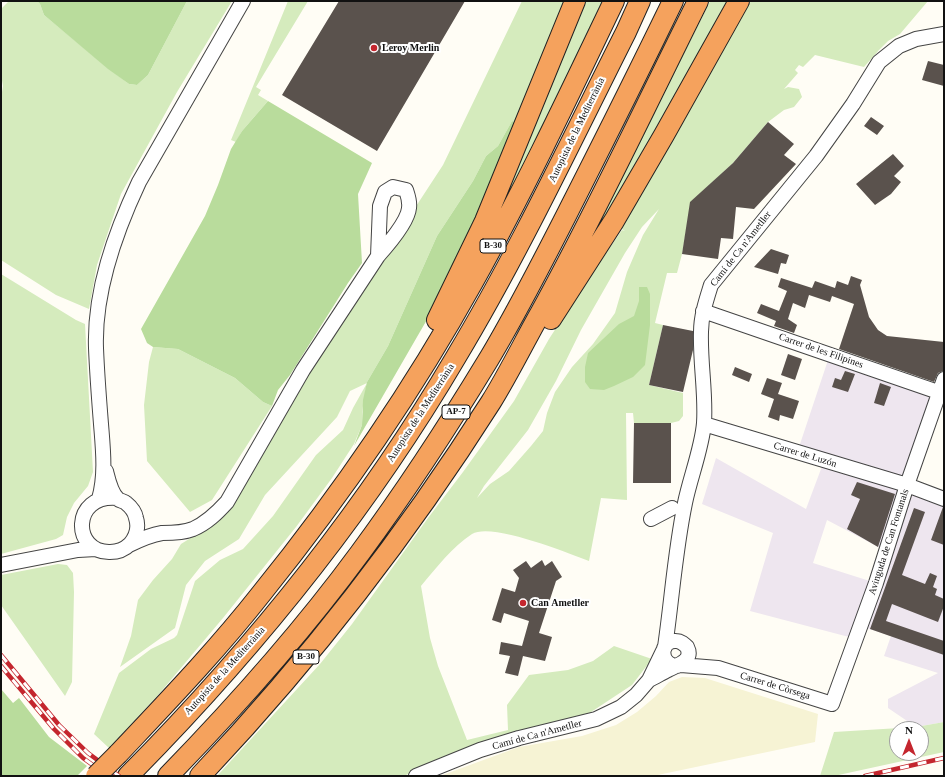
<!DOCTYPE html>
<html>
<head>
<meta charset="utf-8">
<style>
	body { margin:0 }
	#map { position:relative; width:945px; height:777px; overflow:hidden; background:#fffdf5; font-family:"Times New Roman",serif }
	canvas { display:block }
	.frame { position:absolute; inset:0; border:2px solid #111; pointer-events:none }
	.north { position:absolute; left:889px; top:721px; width:40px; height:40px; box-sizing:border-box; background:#fff; border:1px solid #a0a0a0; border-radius:50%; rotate:0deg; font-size:11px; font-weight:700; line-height:16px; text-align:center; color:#111 }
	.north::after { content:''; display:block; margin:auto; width:14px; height:18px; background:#c4262e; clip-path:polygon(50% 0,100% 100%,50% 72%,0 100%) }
</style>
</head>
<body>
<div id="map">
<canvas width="945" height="777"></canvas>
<div class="frame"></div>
<div class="north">N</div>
</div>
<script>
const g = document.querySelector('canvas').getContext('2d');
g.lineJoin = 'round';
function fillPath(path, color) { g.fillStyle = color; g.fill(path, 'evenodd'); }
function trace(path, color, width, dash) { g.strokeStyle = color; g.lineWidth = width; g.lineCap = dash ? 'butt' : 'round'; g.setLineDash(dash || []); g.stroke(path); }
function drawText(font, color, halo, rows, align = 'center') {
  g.font = font + ' "Times New Roman",serif'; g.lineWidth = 4; g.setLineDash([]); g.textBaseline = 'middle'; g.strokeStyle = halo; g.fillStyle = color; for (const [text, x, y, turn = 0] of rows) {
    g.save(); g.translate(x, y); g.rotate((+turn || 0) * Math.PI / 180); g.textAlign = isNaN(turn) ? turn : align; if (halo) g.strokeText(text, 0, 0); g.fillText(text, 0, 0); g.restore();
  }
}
fillPath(new Path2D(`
	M830 354 939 392 908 485 944 499V722L916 727 888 708V699L938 673 884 656 891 636 854 624 849 637 750 611 773 533 702 504 716 458 806 509 824 461 797 453ZM827 520 882 549 876 583 813 563Z`), '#eee6ef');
fillPath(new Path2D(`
	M682 677 705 678 818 714 815 742 653 776H440L519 747 582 736 616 725 637 712 656 696 669 682Z`), '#f6f3d4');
fillPath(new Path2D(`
	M9 1H37L40 4 44 15 108 68 129 84 137 85 148 75 187 1H232L177 92 121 194 97 265 89 309 56 295 1 260V98L3 86 1 75V9Z
	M288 1H308L256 87 261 90 258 95 268 101 242 131 236 142 231 140Z
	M522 1H569L517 123 512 121 498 146 486 156 473 181 437 236 388 346 367 382 362 412V425L354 444 332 478 296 527 223 618 159 694 109 748 94 734 119 673 151 649 174 638 177 635 195 581 220 560 243 549 273 516 316 455 343 430 353 408 367 383 350 391 337 417 265 495 239 539 205 561 186 585 175 628 120 667 131 636 138 600 153 580 172 559 181 544 221 519 300 386 370 276 384 260 392 243 443 165Z
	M583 1H606L503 207 463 285Z
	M710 1H732L587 247Z
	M751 1H928L900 34 888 41 879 50 864 67 815 55 803 67 799 65 795 70 798 73 784 89 788 87 799 89 802 97 794 107 784 110 768 122 733 163 691 202 682 254 677 273H667L655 323 663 325 649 385 683 393V416L679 421 671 423H634L633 413H626L627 500 601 498 589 561C567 553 492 522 472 534 452 547 437 567 421 586L430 638 438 666 467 740 508 730 507 705 529 675 568 670 593 661 614 646 652 659 632 685 588 714 429 764 404 776H217L320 664 352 624 428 518 463 472 514 401 549 339 584 285 622 230 625 231 617 226ZM659 209 643 235 627 272 615 313 593 344 572 367 555 392 547 413 543 431 531 446 509 471 490 484 477 498 484 486 528 430 556 381 581 330 625 253 642 227Z
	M1 274 76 320 85 324 93 472 88 486 74 503 67 517 63 535 56 539 1 554Z
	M153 347 178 349 235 378 263 402 272 406 212 500 190 512 147 461 144 405 149 362Z
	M58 564 67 565 73 573 74 592 72 682 65 696 1 605V575Z
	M944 722V752L834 776H820L834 732 916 727ZM897 729H921V753H897Z`), '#d5ebbd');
fillPath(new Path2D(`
	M37 1H187L148 75 137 85 129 84 108 69 44 15 40 4Z
	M268 101 372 163 358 194 362 263 348 283 290 375 278 390 272 406 263 402 235 378 178 349 153 347 147 343 141 329 205 216 218 185 231 149 242 131Z
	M512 121 517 123 492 185 432 311 354 446 362 425 363 400 367 382 388 346 437 236 473 181 486 156 498 146Z
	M639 287H647L650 294V325L645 365 633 377 614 386 604 390 590 389 585 382V367L588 353 619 324 634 316 639 301Z
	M1 689 13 703 19 698 49 737 87 766 77 776H1Z`), '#b9dc9c');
fillPath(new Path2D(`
	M339 1H465L377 151 282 95Z
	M928 61 944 65V86L922 80Z
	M871 117 884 126 877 135 864 126Z
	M768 122 794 144 784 155 796 164 754 209 736 207 733 239 721 238 718 259 682 254 690 202 733 163Z
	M893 154 904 166 894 176 901 182 891 194 875 205 856 184Z
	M771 249 789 255 786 264 781 263 778 274 754 267Z
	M851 276 862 280 860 285 869 317 878 330 887 336 944 342V368L943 371 938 373 934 382 839 349 854 304 832 296 830 302 809 295 805 308 793 303 788 319 797 325 794 333 774 326 776 321 757 313 761 304 779 311 787 291 778 287 781 278 812 288 815 281 835 288 837 281 848 285Z
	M663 325 693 331V350L683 392 649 385Z
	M788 354 802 359 795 380 781 375Z
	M735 367 752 374 749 382 732 375Z
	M845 371 855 374 848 392 832 387 835 378 841 380Z
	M767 378 782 383 778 394 799 401 793 419 780 415 779 421 768 417 774 399 761 394Z
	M880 383 891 387 884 406 874 403Z
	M634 423H671V483H633Z
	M857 482 895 494 878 547 847 529 860 499 851 495Z
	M943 507H944V545L931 540Z
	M914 508 925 512 902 575 925 584 930 573 937 576 933 587 937 589 935 595 944 599V606L938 622 892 604 886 621 944 641V655L870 629Z
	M542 560 545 566 552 561 562 577 556 581 539 633 552 637 545 661 523 656 518 676 505 673 510 656 499 654 501 642 522 646 529 621 504 613 501 623 492 620 502 588 515 592 519 578 513 570 526 561 531 568Z`), '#5a524d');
const minor = new Path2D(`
	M703 311 944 394
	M704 424 907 485 944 499
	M106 471C108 479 111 493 118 499 120 501 124 501 126 503 131 507 135 512 136 518 139 527 136 537 130 544 125 549 117 552 110 552 72 553 71 494 117 498
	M99 499C106 475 103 449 101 424 99 399 97 373 96 348 94 291 115 233 139 182L243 1
	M651 519 672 508
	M129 545C139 540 150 535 162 533 172 533 183 533 193 529 207 523 217 513 227 502L303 370 378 256C387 246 408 221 409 208 410 201 408 196 406 190L393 187 385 192 380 206 378 256
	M1 565 78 550 96 549
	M665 647C672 599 675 551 685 503 690 478 702 448 704 423 706 393 700 363 701 332 701 316 706 301 711 285L816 156 853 104 879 62 899 46 916 39 944 34
	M681 665 718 668 832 704 876 583 907 485 944 379
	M649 680C655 677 662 673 668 670 677 665 694 661 687 647 684 644 681 641 676 641 660 640 658 664 677 666
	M416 776 480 750 519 738 596 719 621 707 636 695 649 680 663 651`);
const highway = new Path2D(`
	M551 319 614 221 664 135 739 1
	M437 320 485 221 575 1
	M118 754C167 702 217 650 261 594 340 496 412 392 473 282 524 190 569 95 614 1
	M128 776C253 650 366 510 456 357 519 252 571 141 626 32L640 1
	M168 776C236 706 302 632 360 553 405 492 447 428 487 362 519 309 547 253 575 198 608 133 641 67 673 1
	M200 776C309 661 406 536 491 402 509 373 524 342 541 312 597 210 646 105 698 1`);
trace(minor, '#444', 16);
trace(highway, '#222', 22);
trace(minor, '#fff', 14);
trace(highway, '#f5a25d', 20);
const rail = new Path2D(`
	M1 655 59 725 88 753 119 776
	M1 666 54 729 83 758 108 776
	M865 776 944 758`);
trace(rail, '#c4262e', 4.5);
trace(rail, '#fff', 3, [9]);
const highwayBridge = new Path2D(`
	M96 776 118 754`);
trace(highwayBridge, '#222', 22, []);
trace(highwayBridge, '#f5a25d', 20);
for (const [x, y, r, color] of [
	[374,48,4,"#c4262e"],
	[523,603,4,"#c4262e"]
]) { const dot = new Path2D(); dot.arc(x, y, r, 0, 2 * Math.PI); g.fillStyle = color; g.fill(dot); trace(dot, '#fff', 1.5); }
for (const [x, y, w] of [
	[493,246,26],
	[456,412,28],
	[306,657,26]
]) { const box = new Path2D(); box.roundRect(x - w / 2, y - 7, w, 14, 3); g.fillStyle = '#fff'; g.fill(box); trace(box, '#111', 1); }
drawText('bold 9px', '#111', null, [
	["B-30",493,246],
	["AP-7",456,412],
	["B-30",306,657]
]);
drawText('bold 10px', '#111', '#fff', [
	["Leroy Merlin",382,48],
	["Can Ametller",531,603]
], 'left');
drawText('10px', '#111', '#fff', [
	["Autopista de la Mediterrània",577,130,-64],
	["Camí de Ca n'Ametller",741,249,-52],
	["Carrer de les Filipines",821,351,19],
	["Autopista de la Mediterrània",421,413,-57],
	["Carrer de Luzón",805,455,17],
	["Avinguda de Can Fontanals",889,542,-72],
	["Autopista de la Mediterrània",225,671,-48],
	["Carrer de Còrsega",775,686,17],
	["Camí de Ca n'Ametller",537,735,-15]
]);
</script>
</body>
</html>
